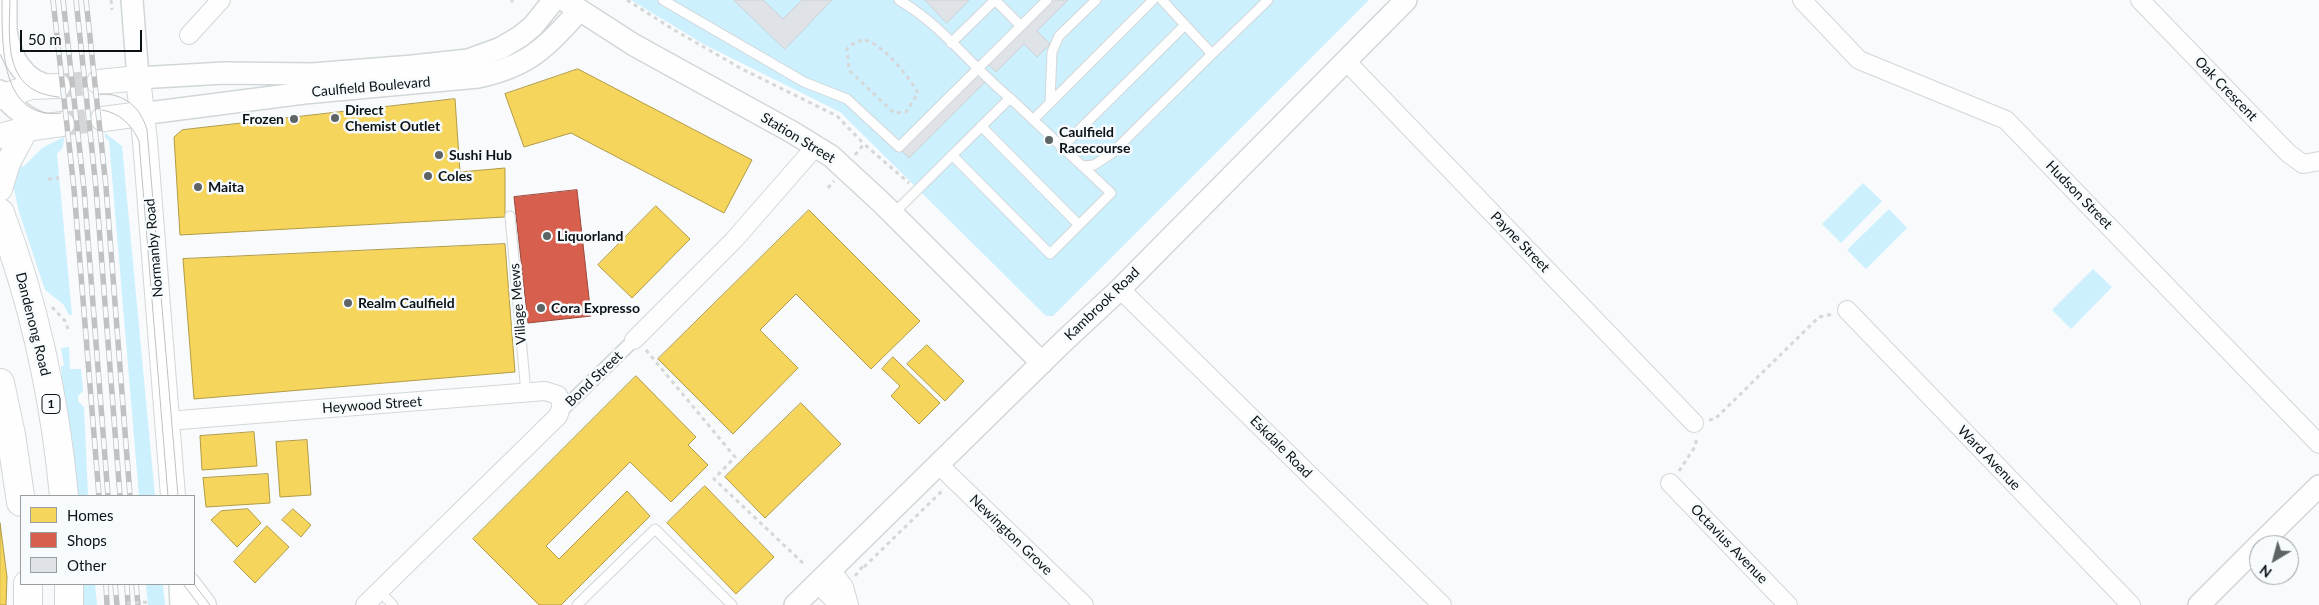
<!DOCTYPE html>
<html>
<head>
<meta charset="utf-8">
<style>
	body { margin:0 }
	#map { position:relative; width:2319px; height:605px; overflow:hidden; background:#f8fafc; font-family:Lato,sans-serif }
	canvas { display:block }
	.legend { position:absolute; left:20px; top:495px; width:175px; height:90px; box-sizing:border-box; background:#f7fbfd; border:1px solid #999ea1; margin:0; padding:6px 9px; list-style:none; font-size:15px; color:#0b1316 }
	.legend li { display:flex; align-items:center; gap:10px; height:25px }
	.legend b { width:25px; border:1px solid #999ea1 }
	.north { position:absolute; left:2249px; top:535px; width:50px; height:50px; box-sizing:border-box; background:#f7fbfd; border:1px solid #999ea1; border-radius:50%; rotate:217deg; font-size:14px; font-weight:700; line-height:20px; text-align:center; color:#0b1316 }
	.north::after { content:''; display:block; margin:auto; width:18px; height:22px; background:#5e6466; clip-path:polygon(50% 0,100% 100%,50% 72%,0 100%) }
	.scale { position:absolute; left:20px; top:30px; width:122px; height:22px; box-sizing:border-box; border:2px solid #0b1316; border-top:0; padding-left:6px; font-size:15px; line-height:18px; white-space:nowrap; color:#0b1316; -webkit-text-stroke:4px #f7fbfd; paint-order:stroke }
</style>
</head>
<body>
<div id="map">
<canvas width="2319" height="605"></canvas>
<ul class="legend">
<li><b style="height:14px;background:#f6d55c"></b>Homes</li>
<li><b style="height:14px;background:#d6604d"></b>Shops</li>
<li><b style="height:14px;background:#dfe3e8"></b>Other</li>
</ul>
<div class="north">N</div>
<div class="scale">50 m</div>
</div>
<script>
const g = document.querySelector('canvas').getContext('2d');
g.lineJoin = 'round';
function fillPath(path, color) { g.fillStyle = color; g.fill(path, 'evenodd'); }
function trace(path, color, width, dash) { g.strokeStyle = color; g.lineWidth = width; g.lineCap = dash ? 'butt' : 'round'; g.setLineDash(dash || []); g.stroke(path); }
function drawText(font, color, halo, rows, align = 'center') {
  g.font = font + ' Lato,sans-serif'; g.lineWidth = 5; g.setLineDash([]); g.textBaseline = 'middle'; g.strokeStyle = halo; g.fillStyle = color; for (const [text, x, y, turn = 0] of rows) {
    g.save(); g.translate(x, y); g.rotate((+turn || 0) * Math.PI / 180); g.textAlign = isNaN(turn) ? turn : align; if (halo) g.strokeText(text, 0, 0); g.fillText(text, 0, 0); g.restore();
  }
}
fillPath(new Path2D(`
	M631 0H1369L1053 316H1046L840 112 705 45Z
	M105 133 122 146 155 496H139L109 141 105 137Z
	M64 137 63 147 57 154 72 315H69L63 304 45 290 19 212 12 181 18 164 23 167 42 148Z
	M1863 183 1882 201 1841 243 1822 224Z
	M1889 209 1907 228 1866 269 1847 250Z
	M2093 269 2112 287 2071 329 2052 310Z
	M69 347 70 369H81L83 391 78 396V401L84 407 88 496H75L61 367 64 365 61 348Z
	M80 584H95L97 605H81Z
	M146 584H163L165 605H148Z`), '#cdf0fe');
const homes = new Path2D(`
	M578 69 752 160 724 213 571 133 524 147 505 94Z
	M455 99 460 172 505 168V217L180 235 174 137 182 130Z
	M656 206 690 239 632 298 598 265Z
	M809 210 920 321 871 369 796 294 760 330 798 368 733 434 658 359Z
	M505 244 515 372 194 399 183 259Z
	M927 345 964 381 945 401 907 364Z
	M893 357 940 403 919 424 891 396 900 386 882 369Z
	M636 376 696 437 688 445 708 465 671 502 630 462 546 546 559 559 627 491 650 516 561 605H539L473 539Z
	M801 403 841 444 765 518 725 477Z
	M254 432 257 466 202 470 200 436Z
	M307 440 311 495 280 497 276 442Z
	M268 474 270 503 206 507 203 478Z
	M705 486 774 557 736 594 667 523Z
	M248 509 261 523 237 547 211 520 221 511Z
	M293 509 311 525 301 537 282 520Z
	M0 523 7 577 6 605H0Z
	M267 526 289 547 255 583 234 562Z`);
fillPath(homes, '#f6d55c');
trace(homes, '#b09b47', 1);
const shops = new Path2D(`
	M577 190 591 316 528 323 514 197Z`);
fillPath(shops, '#d6604d');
trace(shops, '#99493c', 1);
const building = new Path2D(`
	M734 0H763L783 19 802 0H832L785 49Z
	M925 0H969L947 23Z
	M1051 0H1068L1037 31 1050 44 1037 57 1024 44 996 72 987 63Z
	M977 73 985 82 909 158 900 149Z`);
fillPath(building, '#dfe3e8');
trace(building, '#cdd1d4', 1);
trace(new Path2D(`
	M58 86 99 82
	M62 124 103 119`), '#d4d7da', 24, [24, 12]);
const service = new Path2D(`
	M663 0 804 82 847 99 899 147 1047 0
	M899 0C942 25 972 67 1010 98L1111 193 1050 254 952 155
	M951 43 995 0 1021 26
	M1212 54 1268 0
	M1050 102 1052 52 1059 36 1096 0
	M1033 120 1153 0
	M981 126 1079 225
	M1061 148 1185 25
	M1082 166 1094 165 1111 154 1212 54 1162 0
	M893 214 1010 98
	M510 216 526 393
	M379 591 393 605
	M577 605 655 529 732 605`);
const pedestrian = new Path2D(`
	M560 412 634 340`);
const minor = new Path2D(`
	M1802 0 1859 60 2006 120 2319 444
	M2140 0 2288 153 2303 164 2319 161
	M189 35 221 0
	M1345 60 1694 423
	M1120 289 1442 605
	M1847 310 2131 605
	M634 340 734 240 816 146
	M167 421 545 391 558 395 562 405 558 416 365 605
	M939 465 1084 605
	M1670 483 1788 605
	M831 570 844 587 849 605
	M817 583 839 605`);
const tertiary = new Path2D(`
	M132 0 138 78 224 73 312 74 413 66 468 60 501 48 521 36 533 26 554 0
	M564 0 634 45 792 132 831 156 883 204 1042 363
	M6 30C9 55 24 84 53 86
	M3 44 6 30V0
	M0 91C11 107 29 121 49 126
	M141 114 304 93 478 77C529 66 545 48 579 11
	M2259 545 2319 486
	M180 584 181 605
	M795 605 1064 341 1120 289 1406 0
	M2199 605 2259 545`);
const secondary = new Path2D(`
	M99 82 138 78 145 141 173 496
	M0 97 31 87 58 86
	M103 119 141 114
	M0 136 26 129 62 124
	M0 189 8 163 26 129
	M188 584 204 605`);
const trunk = new Path2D(`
	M0 213C34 303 55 400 64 496
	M0 383 11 435 21 502
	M28 584V605
	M69 584V605`);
trace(service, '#d1d7d9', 11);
trace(pedestrian, '#d1d7d9', 15);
trace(minor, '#d1d7d9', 20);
trace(tertiary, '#d1d7d9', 24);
trace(secondary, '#d1d7d9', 26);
trace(trunk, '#d1d7d9', 30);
trace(new Path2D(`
	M111 0 112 10
	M627 0 671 28 740 68 837 116 864 144
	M511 2 513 0
	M865 40C883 44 909 77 918 93L906 112 894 113 849 70 847 49 855 42Z
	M855 155 864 144 909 183
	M48 179 59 178
	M828 188 834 181
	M52 307 65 321 68 329
	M646 350 735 457 714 479 805 565
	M1709 420 1715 419 1819 317 1833 314
	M1679 471 1696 445V437
	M864 567 943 490
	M855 576 863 566`), '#d6d7d7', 3, [4, 4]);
trace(service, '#fefeff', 9);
trace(pedestrian, '#fefeff', 12);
trace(minor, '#fefeff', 18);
trace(tertiary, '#fefeff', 21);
trace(secondary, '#fefeff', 24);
trace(trunk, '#fefeff', 28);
trace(new Path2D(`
	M2 0C2 46 0 120 61 113
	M10 0C9 42 3 92 59 97
	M100 94C125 93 141 108 147 130L178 496
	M102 110C120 113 132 125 139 141L168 496
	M183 584 199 605
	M194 584 210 605`), '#c0c1c2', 1);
const rail = new Path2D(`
	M53 0 74 189 99 496
	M63 0 84 189 108 496
	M76 0 96 188 120 496
	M86 0 106 187 130 496
	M106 584 107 605
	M115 584 117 605
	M127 584 128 605
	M136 584 138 605`);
trace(rail, '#c0c1c2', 5.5);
trace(rail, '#f7fbfd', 4, [11]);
trace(new Path2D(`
	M127 603 150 602`), '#d6d7d7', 3, [4, 4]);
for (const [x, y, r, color] of [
	[335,118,5,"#5e6466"],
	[294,119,5,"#5e6466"],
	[1049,140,5,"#5e6466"],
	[439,155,5,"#5e6466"],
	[428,176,5,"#5e6466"],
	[198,187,5,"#5e6466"],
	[547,236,5,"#5e6466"],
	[348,303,5,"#5e6466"],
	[541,308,5,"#5e6466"]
]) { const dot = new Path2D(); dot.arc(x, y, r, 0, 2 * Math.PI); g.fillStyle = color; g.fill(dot); trace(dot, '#f7fbfd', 2); }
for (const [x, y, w] of [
	[51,404,18]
]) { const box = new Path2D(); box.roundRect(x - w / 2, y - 9.5, w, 19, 4); g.fillStyle = '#f7fbfd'; g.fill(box); trace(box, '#0b1316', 1); }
drawText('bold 12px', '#0b1316', null, [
	["1",51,404]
]);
drawText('14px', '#0b1316', '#f7fbfd', [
	["Caulfield Boulevard",371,87,-5],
	["Oak Crescent",2226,89,46],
	["Station Street",798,138,31],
	["Hudson Street",2079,195,46],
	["Payne Street",1520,242,46],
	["Normanby Road",154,248,-95],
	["Village Mews",518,304,-95],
	["Kambrook Road",1102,304,-44],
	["Dandenong Road",33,324,76],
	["Bond Street",594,379,-44],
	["Heywood Street",372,405,-4],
	["Eskdale Road",1281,447,45],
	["Ward Avenue",1989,458,46],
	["Newington Grove",1011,535,44],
	["Octavius Avenue",1729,544,46]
]);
drawText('bold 14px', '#0b1316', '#f7fbfd', [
	["Direct",345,110],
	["Chemist Outlet",345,126],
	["Frozen",284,119,"right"],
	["Caulfield",1059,132],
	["Racecourse",1059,148],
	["Sushi Hub",449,155],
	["Coles",438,176],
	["Maita",208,187],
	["Liquorland",557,236],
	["Realm Caulfield",358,303],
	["Cora Expresso",551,308]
], 'left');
</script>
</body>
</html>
